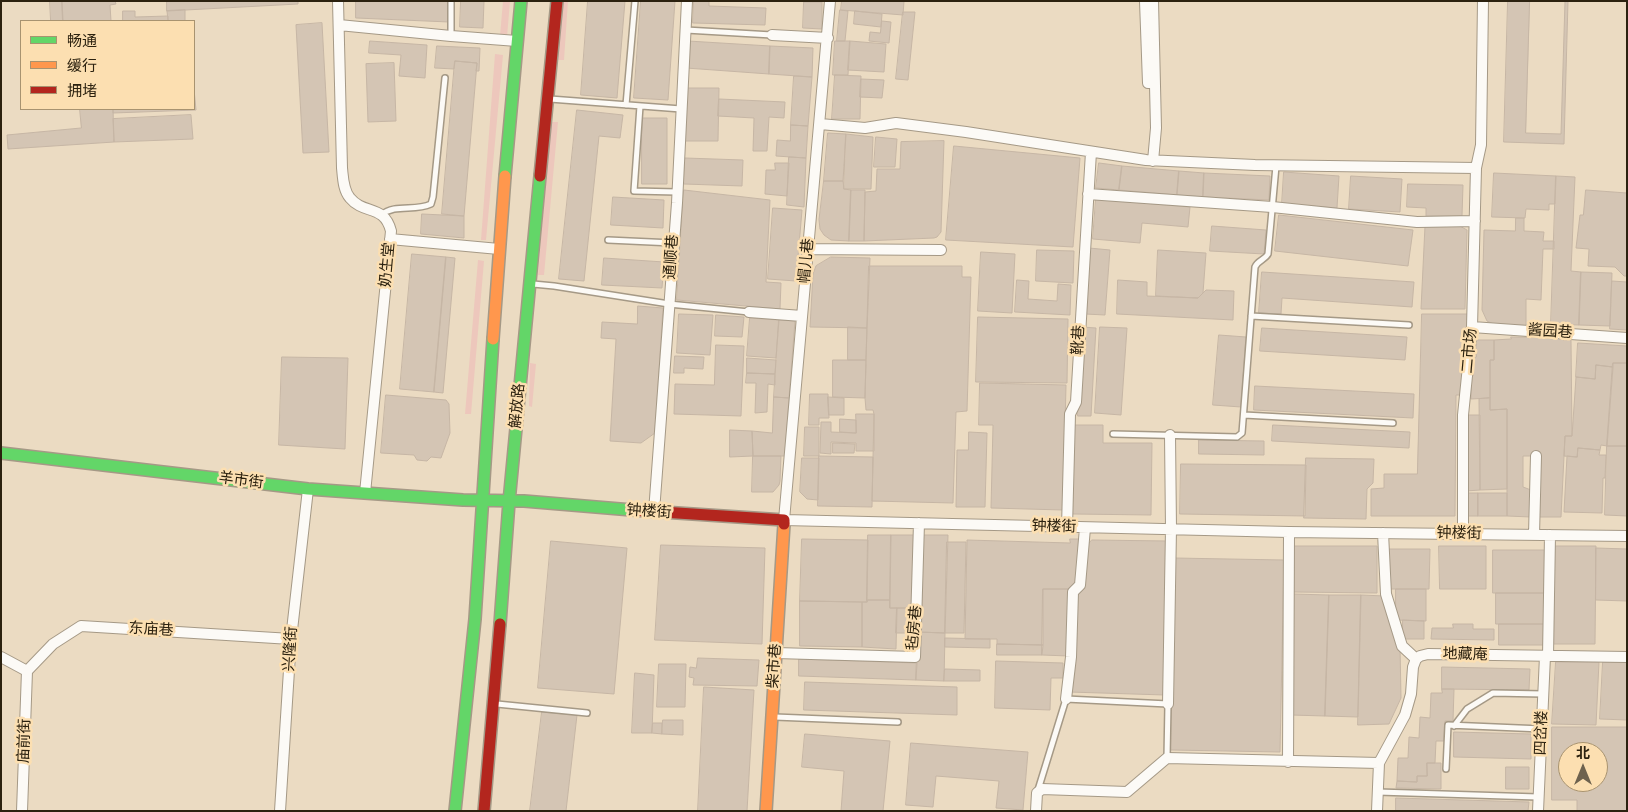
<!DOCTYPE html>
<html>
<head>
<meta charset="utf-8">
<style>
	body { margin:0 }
	#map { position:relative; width:1628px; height:812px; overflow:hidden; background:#ebdbc2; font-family:Roboto,"Noto Sans SC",sans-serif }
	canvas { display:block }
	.frame { position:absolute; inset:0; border:2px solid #2b210f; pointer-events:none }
	.legend { position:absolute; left:20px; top:20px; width:175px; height:90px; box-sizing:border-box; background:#fcdfb1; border:1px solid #a89370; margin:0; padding:6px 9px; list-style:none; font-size:15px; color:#2b210f }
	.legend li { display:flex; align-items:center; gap:10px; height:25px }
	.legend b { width:25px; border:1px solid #a89370 }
	.north { position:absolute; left:1558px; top:742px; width:50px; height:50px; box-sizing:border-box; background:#fcdfb1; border:1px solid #a89370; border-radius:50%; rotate:0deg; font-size:14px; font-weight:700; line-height:20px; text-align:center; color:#2b210f }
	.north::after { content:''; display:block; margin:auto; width:18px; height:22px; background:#6e624e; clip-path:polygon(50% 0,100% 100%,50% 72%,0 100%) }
</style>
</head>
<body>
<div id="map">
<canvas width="1628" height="812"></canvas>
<div class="frame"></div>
<ul class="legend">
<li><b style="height:6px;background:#63d668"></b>畅通</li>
<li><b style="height:6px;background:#ff974d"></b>缓行</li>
<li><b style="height:6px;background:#b3261e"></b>拥堵</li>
</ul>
<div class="north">北</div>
</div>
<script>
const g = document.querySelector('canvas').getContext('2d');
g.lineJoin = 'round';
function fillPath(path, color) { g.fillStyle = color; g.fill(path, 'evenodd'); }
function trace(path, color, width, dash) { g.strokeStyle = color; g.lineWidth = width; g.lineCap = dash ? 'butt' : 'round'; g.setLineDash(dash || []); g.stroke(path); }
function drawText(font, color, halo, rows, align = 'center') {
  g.font = font + ' Roboto,"Noto Sans SC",sans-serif'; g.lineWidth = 5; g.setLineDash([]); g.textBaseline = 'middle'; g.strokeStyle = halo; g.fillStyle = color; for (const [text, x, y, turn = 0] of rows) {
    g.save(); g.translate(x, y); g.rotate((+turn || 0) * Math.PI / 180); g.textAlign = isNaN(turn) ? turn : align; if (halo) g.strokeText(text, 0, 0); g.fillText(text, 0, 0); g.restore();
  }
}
fillPath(new Path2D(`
	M503 1H510L507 37 500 36Z
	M562 1H568L564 60H557Z
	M495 54 503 55 486 240H481Z
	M551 122H558L544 275H538Z
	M478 260 484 261 471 414H465Z
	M530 363 536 364 532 407 529 406Z`), '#edc7bc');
const building = new Path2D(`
	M50 1H62L63 21H51Z
	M62 1H115L116 4 110 5 111 21H63Z
	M167 1H298V4L167 11Z
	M356 1H449V22L356 18Z
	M461 1H484L483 28 460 27Z
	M588 1H625L617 98 581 95Z
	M641 1H675L668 100 634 98Z
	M694 1H709V6L766 8 765 25 693 23Z
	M842 1H904L903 15 841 10Z
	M1508 1H1568L1564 144 1504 142Z
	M1530 1H1565L1561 134 1526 133Z
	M804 2H822V29L803 28Z
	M185 10V21H168L167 11Z
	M840 10 848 11 845 41H837Z
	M123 11H135V17L168 16V21H123Z
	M855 11 882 14 881 27 854 24Z
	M903 12H915L908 80 896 79Z
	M882 21 891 22 889 43 869 41 870 32 880 33Z
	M322 23 329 152 303 153 296 25Z
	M370 41 427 45 425 78 399 76 401 55 369 53Z
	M688 41 770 46 769 74 686 68Z
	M835 41H850L848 75H833Z
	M850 41 886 44 884 72 848 70Z
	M437 46 480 48 479 71H476L477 63 455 61 454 69 435 68Z
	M770 46 813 48 812 77 769 74Z
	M455 61 477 63 464 216 442 214Z
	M394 63 396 121 368 122 366 64Z
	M835 75 861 76 860 119H832Z
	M794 76 812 77 808 126 791 125Z
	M861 79 884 80 882 98 860 97Z
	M685 88H719L718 141H684Z
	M194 89 196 110 113 113V109H194Z
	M719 99 785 102 784 118 769 117 767 151H753L754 118 718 116Z
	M80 109H113L114 142 8 149 7 135 81 128Z
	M577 110 623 115 620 138 599 136 584 281 559 279Z
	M191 115 193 139 114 142 113 119Z
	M642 118H667V184H642Z
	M791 125 808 126 806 158 776 156 777 140 790 141Z
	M828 133 846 134 843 181H824Z
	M846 134 873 137 871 189H844Z
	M876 137 897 139 895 167H874Z
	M944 141 941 232 937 237 934 238 864 241 865 192 876 191 877 169H900L901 142Z
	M954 146 1080 158 1073 247 946 240Z
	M789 157 806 158 804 207 787 205Z
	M685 158 743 160 742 186 684 184Z
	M775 163H789L787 196 765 194 766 170H775Z
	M1099 163 1122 166 1119 190 1096 188Z
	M1122 166 1179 171 1177 195 1119 190Z
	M1179 171 1204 173 1203 197 1177 195Z
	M1284 172 1339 176 1337 208 1282 204Z
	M1204 173 1270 176 1269 200 1203 197Z
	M1494 173 1556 176 1555 204H1549V210L1526 209 1525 218 1492 217Z
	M1351 176 1402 179 1400 212 1349 209Z
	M1556 176 1575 177 1571 271 1581 272 1579 325 1551 324Z
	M824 181H843L844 189 851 190 849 241 831 240 824 235 820 229 819 220Z
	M1408 184 1463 185 1462 216H1426V208L1407 207Z
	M684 190 770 200 766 282 781 283 780 309 677 300Z
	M851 190H865L864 241H849Z
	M1586 190 1627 193V276H1624L1615 267 1588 266 1589 249 1576 248 1580 215H1583Z
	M613 197 664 200 663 228 611 225Z
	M1096 199 1190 207 1188 227 1142 223 1140 243 1093 239Z
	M773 208 802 210 796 281 768 279Z
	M422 214 464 216V238L421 234Z
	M1279 215 1413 230 1408 266 1275 251Z
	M1516 218H1524V231L1544 232 1543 241H1554V249H1543L1541 300 1526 299V326L1493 324 1487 321 1482 310 1484 230 1515 231Z
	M1458 225 1467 230 1465 309H1421L1425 226Z
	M1212 226 1266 230 1264 254 1210 251Z
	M1089 248 1110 250 1105 315 1085 314Z
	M1037 250 1074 251 1073 283 1036 281Z
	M1158 250 1206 253 1203 293 1198 298 1156 296Z
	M981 252 1015 254 1012 313 978 311Z
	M412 254 446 257 434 392 400 389Z
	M446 257 455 258 443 393 434 392Z
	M831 257 870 258 867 328 810 327 813 274 816 266Z
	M604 258 664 262 662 288 602 285Z
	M869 266H962V277H971L967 411 956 412 953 503 872 501 874 414 873 410H866L865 398Z
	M1262 272 1414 282 1412 307 1282 298 1281 314 1259 313Z
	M1581 272 1612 273 1610 326 1579 325Z
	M1017 280 1029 281 1028 299 1057 301 1058 284 1071 285 1070 315 1015 312Z
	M1118 280 1147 282V296L1198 298 1206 290 1234 291 1233 320 1117 314Z
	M1612 281 1627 282V330L1610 329Z
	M638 306 663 308 655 433 641 443 610 441 616 339 601 338 602 322 637 324Z
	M679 314 713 315 710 355 677 353Z
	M1422 314H1468V334L1461 395H1456L1455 516H1371V489L1384 488V474H1417Z
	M716 315 744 317 742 337 715 336Z
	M978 317 1068 319 1067 383 976 382Z
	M750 318 779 320 776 358 747 356Z
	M779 320 795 321 789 398 774 397Z
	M848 327 867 328 866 360H848Z
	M1082 327 1096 328 1091 416H1078Z
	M1100 327 1127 328 1121 415 1095 413Z
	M1262 328 1407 337 1405 360 1260 351Z
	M1219 335 1246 337 1241 407 1213 405Z
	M1511 337 1563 338V340H1571L1572 436H1565L1561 517H1539V456H1523V487L1531 490V517L1507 516V409L1490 410V360H1494V340L1511 339Z
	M1476 340H1494V360H1490V398L1471 399V376H1473V358L1476 357Z
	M1578 343 1627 346V363H1613V367L1596 365 1595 379 1576 377Z
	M716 345 744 346 741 416 674 414 675 384 714 385Z
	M675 356 704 357 703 369 684 368V373H674Z
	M282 357 348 358 345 449 279 445Z
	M747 358 776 360 775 374 747 373Z
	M833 360H866L865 398 833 397Z
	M1613 363H1627V446H1607Z
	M1596 365 1613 367 1607 446 1601 445 1600 450 1578 448 1577 457 1564 456 1565 436H1572L1576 377 1595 379Z
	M747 373 775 374V385L768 384 767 412 755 413 756 383H746Z
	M980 383 1066 385 1063 510 991 508 993 425H979Z
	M1255 386 1414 394 1413 418 1254 410Z
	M810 394H828L829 418H819V425H809Z
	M386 395 446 400 449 404 450 433 441 458 431 457 427 461 417 460 414 455 381 453Z
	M774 397 789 398 785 456H753L752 431 772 433Z
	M828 397 844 398V415H829Z
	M1490 398V410L1507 409V489L1480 490 1479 399Z
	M856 414H874V451H856V443L831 442V454L820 453 821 422H831V432L856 433Z
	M1466 415H1480V490L1466 491Z
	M840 419 856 420V433L840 432Z
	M1074 425H1103V443H1152L1151 515 1073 514Z
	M1273 425 1410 432 1409 448 1272 441Z
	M805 427H819V456H804Z
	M730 430 752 431 753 456 730 457Z
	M969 432 987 433 985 507H956L957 450H968Z
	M1199 440 1264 441V455L1199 454Z
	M833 443 855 444 854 453H833Z
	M1607 446H1627V516L1605 515Z
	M1578 448 1600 450 1599 455H1606L1605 478H1603L1602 513 1564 512 1567 456 1577 457Z
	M753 456H781L780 481 779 485 773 492H752Z
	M819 456 873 457 872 507 818 506Z
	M802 458H819L818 500 807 499 800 492Z
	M1306 458 1374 459 1373 483 1367 489 1366 519 1304 518Z
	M1181 464 1306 465 1305 516 1180 514Z
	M1467 493H1478V516H1467Z
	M1478 493H1507V516H1478Z
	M868 535H891L890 600H867Z
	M891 535H916L915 608H890Z
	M921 535H948L945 633 918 632Z
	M802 539 868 540 867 602 800 601Z
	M1070 539H1081L1078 584 1070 589H1043V645L997 644V639H965L967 540 1070 543Z
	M1092 540 1168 541 1165 695 1069 692 1076 594 1087 546Z
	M551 541 627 548 614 694 538 688Z
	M947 542H966L964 633H945Z
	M661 545 765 548 762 644 655 640Z
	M1294 546H1377V593L1294 592Z
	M1439 546H1486V589H1440Z
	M1554 546H1596L1595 644H1554Z
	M1596 548 1627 549V601L1596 600Z
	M1389 549H1430L1429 589H1389Z
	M1493 550H1545V593H1493Z
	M1174 558 1284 560 1280 752 1171 750Z
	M1043 589H1070L1069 656 1042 655Z
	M1396 589H1426V621L1396 620Z
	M1496 593H1545V624H1496Z
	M1293 594 1329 595 1325 716 1291 715Z
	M1329 595H1361L1358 717 1325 716Z
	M1361 595 1385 596 1400 646 1401 698 1389 724 1358 725Z
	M867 600H890V608H897L896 649 862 647V602H867Z
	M800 601 862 602V647L800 646Z
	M897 608H914V633H896Z
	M1403 620 1424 621V639H1403Z
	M1453 624H1473V629H1494V640L1431 639 1432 628H1453Z
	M1499 624H1545L1546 645H1499Z
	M918 632 945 633 944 681 916 680Z
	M945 638 990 639V648L945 647Z
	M997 644 1043 645 1042 655H997Z
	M698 658 759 660 757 686 693 685 694 678 689 677 690 667 696 668Z
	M799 659 917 663 916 680 799 676Z
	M996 661 1063 663V678H1051L1050 710 995 708Z
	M1556 662H1599L1596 725 1552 724Z
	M1603 662H1627V720L1600 719Z
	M659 664H686L685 707H657Z
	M1442 667 1530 669 1529 690 1442 689Z
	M945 669 980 670V681H944Z
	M635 673 654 675 652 733H632Z
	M805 682 957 687V715L804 710Z
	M704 687 754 690 747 811H698Z
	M1442 689H1454L1453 721H1445L1444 741H1436L1435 763H1427V776H1417V782L1397 781 1398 758H1408L1409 737 1419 738 1420 717 1430 718 1431 693H1442Z
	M542 712 577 715 566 811H530Z
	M663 720H683V735L662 734Z
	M653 723H662V734L652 733Z
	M1552 727H1627V811H1577V800H1552ZM1568 752H1598V782H1568Z
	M1454 732 1531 734V759L1454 757Z
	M805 734 890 741 883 811H841L844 771 802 767Z
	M911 743 1028 752 1023 810 996 808 999 781 936 776 933 807 906 805Z
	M1427 763H1441V789L1396 788 1397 781 1417 782V776H1427Z
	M1506 767H1529V789H1506Z
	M1396 798 1529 802 1528 811H1396Z`);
fillPath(building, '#d4c5b4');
trace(building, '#c6b6a5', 1);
const lane = new Path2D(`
	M686 30 772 35
	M451 36V1
	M550 99 681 109
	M626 105 635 1
	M640 106 634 191 677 192
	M381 215C396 203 414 212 431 204L433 197 445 78
	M608 240 673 243
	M533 284 554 286 669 304 749 312
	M1251 316 1409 325
	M1244 415 1393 423
	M1113 434 1237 437 1242 433 1255 267C1258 260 1265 260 1268 254L1276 166
	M497 704 587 713
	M775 717 898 722
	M1454 726 1467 709 1493 693 1543 694
	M1446 769 1448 725 1542 729
	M1038 790 1066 699 1168 704 1167 758
	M1378 792 1538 797`);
const street = new Path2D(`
	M338 1 342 168C343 177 343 190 350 198 364 215 384 204 391 231L365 493
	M830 1 784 520 1289 532 1627 536
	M1145 1 1148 83
	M1153 1 1156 128 1153 161
	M339 25 451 36 517 41
	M772 35 828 38
	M820 124 865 128 896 123 966 132 1146 160 1255 165 1476 168
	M1088 194 1272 207 1417 222 1475 221
	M390 239 499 249
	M808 249 941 250
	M749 312 802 316
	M1472 327 1627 338
	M654 512 677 203 687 1
	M1067 527 1070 414 1076 402 1091 152
	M1383 533 1386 594 1402 646 1416 659
	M1463 534V415L1472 327 1476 168 1481 145 1483 1
	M1534 535 1536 456
	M776 653 915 657 919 523
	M1548 656 1550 535
	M1 657 27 671
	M27 671 53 644 81 626 291 639
	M1066 699 1071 657 1073 592 1080 585 1085 528
	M1168 704 1171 529 1170 435
	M1288 762 1289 532
	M22 811 27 671
	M280 811 291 639 308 489
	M1036 811 1037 793 1042 789 1127 792 1167 758 1379 763
	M1377 811 1379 763 1405 715 1411 694 1413 667 1416 659 1420 656 1428 654 1627 657
	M1538 811 1545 656`);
const fast = new Path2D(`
	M505 176 521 1
	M1 453 308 489 463 500 524 501 632 510
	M500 624 509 502 540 176
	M455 811 475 619 493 339`);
const slow = new Path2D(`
	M493 339 505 176
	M766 811 784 524`);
const jam = new Path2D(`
	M540 176 557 1
	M632 510 784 520V524
	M484 811 500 624`);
trace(lane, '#a59986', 8);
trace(street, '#a59986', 12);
trace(fast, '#a59986', 14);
trace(slow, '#a59986', 14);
trace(jam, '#a59986', 14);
trace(lane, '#fcfaf6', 5);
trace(street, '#fcfaf6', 10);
trace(fast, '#63d668', 11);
trace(slow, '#ff974d', 11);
trace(jam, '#b3261e', 11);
drawText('15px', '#2b210f', '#fcdfb1', [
	["通顺巷",672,257,-86],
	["帽儿巷",807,261,-85],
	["奶生堂",388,265,-85],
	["酱园巷",1550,332,4],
	["靴巷",1079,340,-87],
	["二市场",1470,351,-85],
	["解放路",518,406,-85],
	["羊市街",241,481,7],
	["钟楼街",649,512,4],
	["钟楼街",1054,527,2],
	["钟楼街",1459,534,1],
	["毡房巷",915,628,-85],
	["东庙巷",151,630,3],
	["兴隆街",291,649,-86],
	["地藏庵",1465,655,1],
	["柴市巷",775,666,-86],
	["四岔楼",1542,733,-88],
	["庙前街",25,741,-88]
]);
</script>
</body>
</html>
